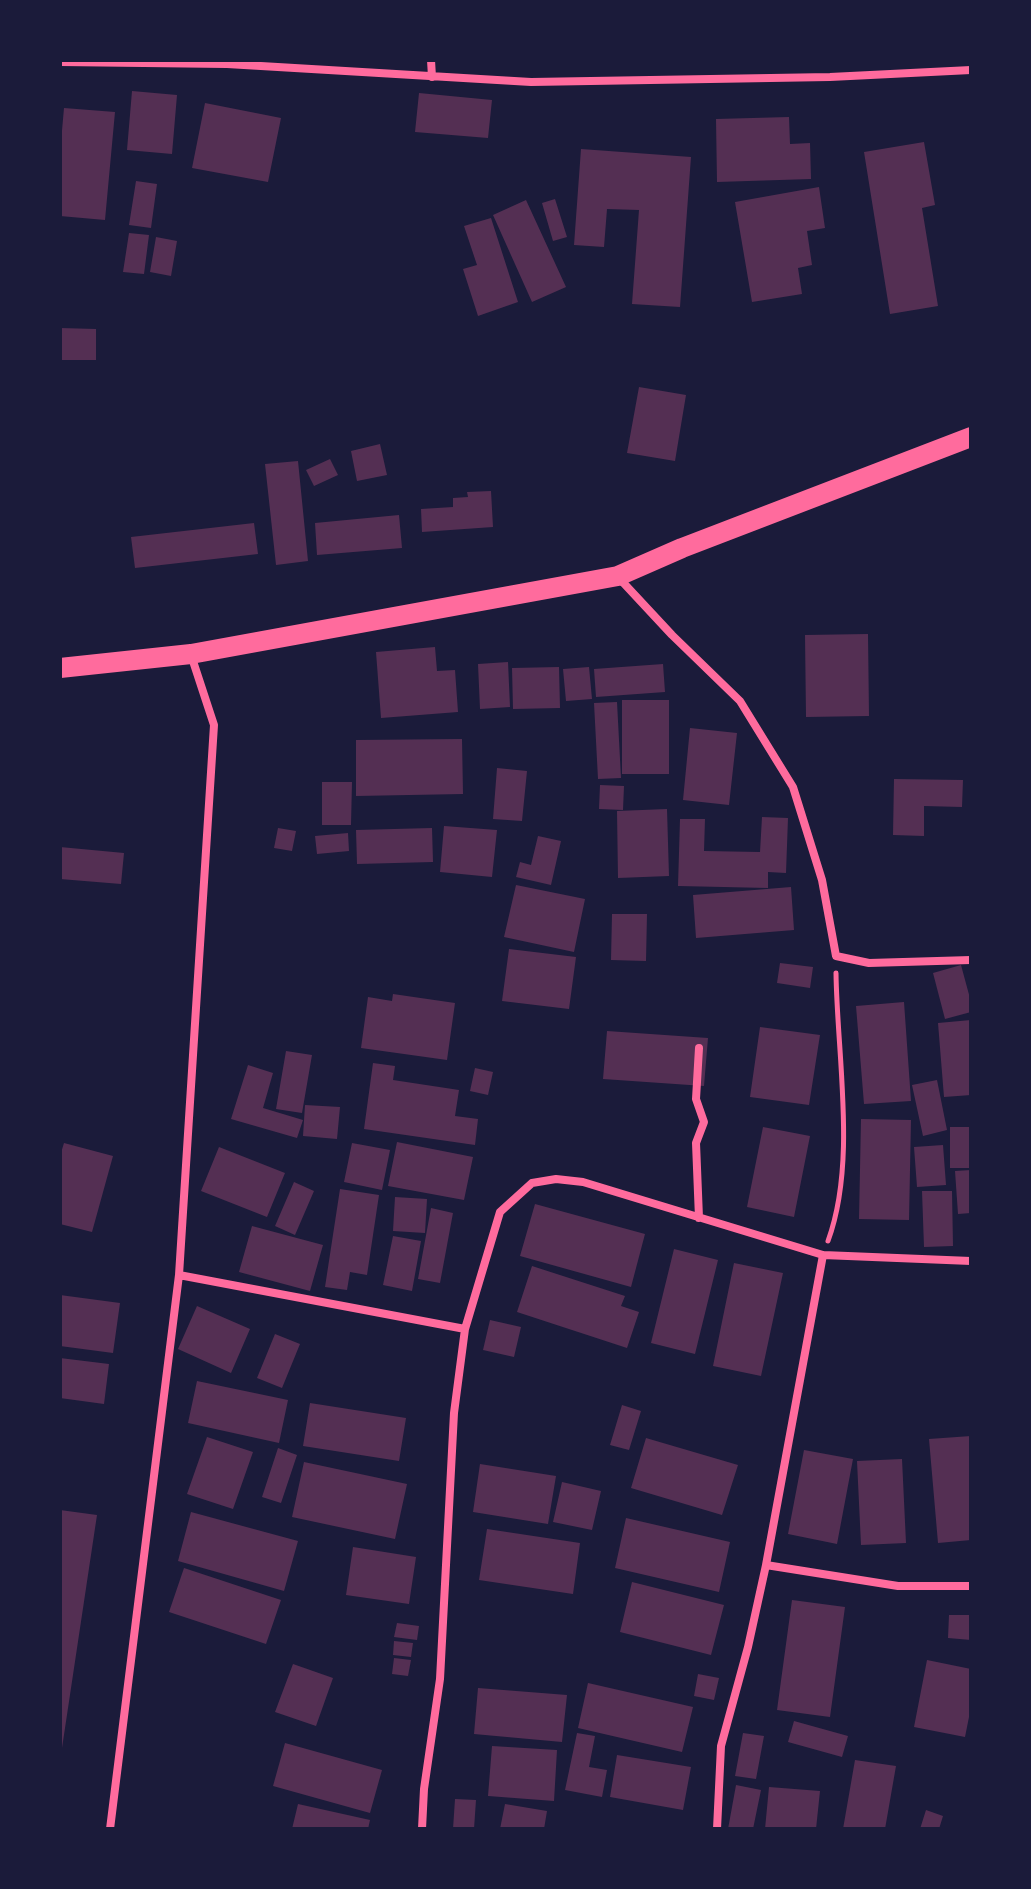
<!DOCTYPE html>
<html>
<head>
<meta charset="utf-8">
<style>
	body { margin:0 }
	#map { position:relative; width:1031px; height:1889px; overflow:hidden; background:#1b1b3a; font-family:"Fira Sans Condensed",sans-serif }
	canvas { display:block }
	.frame { position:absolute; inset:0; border:62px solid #1b1b3a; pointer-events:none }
</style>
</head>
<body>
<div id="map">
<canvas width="1031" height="1889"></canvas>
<div class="frame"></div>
</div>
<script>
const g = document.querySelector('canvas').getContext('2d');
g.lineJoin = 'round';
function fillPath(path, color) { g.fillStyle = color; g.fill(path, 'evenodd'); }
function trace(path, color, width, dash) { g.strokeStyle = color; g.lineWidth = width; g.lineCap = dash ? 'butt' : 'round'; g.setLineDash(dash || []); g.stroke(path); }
fillPath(new Path2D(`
	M132 91 177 95 172 154 127 150Z
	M419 93 492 100 488 138 415 132Z
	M205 103 281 118 268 182 192 168Z
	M64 108 115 112 105 220 60 216V153Z
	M789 117 790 144 810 143 811 179 717 182 716 119Z
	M924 142 935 205 922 208 938 306 890 314 864 152Z
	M581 149 691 157 680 307 632 304 639 210 607 209 604 247 574 245Z
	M136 181 157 184 151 228 129 225Z
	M819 187 825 228 807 231 812 265 798 268 802 294 752 302 735 202Z
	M555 199 567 237 553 241 542 203Z
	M526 200 566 287 532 302 493 215Z
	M491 218 518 302 478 316 463 269 477 265 464 226Z
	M129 233 149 235 144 274 123 272Z
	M156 237 177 241 171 276 150 272Z
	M60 328 96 329V360H60Z
	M639 387 686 395 675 461 627 453Z
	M380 444 387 475 357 481 351 451Z
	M330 459 338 475 314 486 306 470Z
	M298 461 308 561 276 565 265 464Z
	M491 491 493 527 422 532 421 509 453 507V498L468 497 467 492Z
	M399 515 402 548 317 555 315 523Z
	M254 523 258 554 135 568 131 537Z
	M868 634 869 716 806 717 805 635Z
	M435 647 437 671 455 670 458 712 381 718 376 652Z
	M508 662 510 707 480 709 478 664Z
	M663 664 665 692 596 697 594 669Z
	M559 667 560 708 513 709 512 668Z
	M589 667 592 699 566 701 563 669Z
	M622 700H669V774H622Z
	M617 702 621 778 598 779 594 703Z
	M690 728 737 733 729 805 683 800Z
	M462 739 463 794 356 796V740Z
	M497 768 527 771 522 821 493 819Z
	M894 779 963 780 962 807 924 806V836L893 835Z
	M322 782H352L351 825H322Z
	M600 785 624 786 623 810 599 809Z
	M667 809 669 876 618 878 617 811Z
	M762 817 788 818 786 873 768 872V888L678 886 680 819H705L704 851 760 852Z
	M444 826 497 830 492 877 440 872Z
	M278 828 296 831 292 851 274 848Z
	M432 828 433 862 357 864 356 830Z
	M348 833 349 851 317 854 315 836Z
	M538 836 561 841 551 885 516 877 520 862 531 865Z
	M60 847 124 853 121 884 60 879Z
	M516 885 585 899 574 952 504 937Z
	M791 887 794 930 696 938 693 895Z
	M612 914H647L646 961 611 960Z
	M509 949 576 957 569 1009 502 1001Z
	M780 963 813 967 810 988 777 983Z
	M961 965 971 1002V1012L945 1019 933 973Z
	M393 994 455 1003 447 1060 361 1048 368 997 392 1001Z
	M904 1002 911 1101 864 1104 856 1006Z
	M971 1020V1095L944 1097 938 1023Z
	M760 1027 820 1035 809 1105 750 1097Z
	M607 1031 708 1038 704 1086 603 1079Z
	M286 1051 312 1055 302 1113 276 1109Z
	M373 1063 395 1066 393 1080 459 1090 455 1116 478 1119 475 1145 364 1129Z
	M248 1065 273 1073 263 1108 303 1120 297 1138 231 1119Z
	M475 1068 493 1072 488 1095 470 1091Z
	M937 1080 947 1130 923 1136 912 1085Z
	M305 1105 340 1107 337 1139 303 1136Z
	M861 1119 911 1120 909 1220 859 1219Z
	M763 1127 810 1136 794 1217 747 1207Z
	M950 1127H971V1168H950Z
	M397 1142 473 1157 464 1200 388 1186Z
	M64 1143 113 1156 92 1232 60 1224V1156Z
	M352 1143 390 1150 382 1190 344 1182Z
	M943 1145 946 1185 917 1187 914 1147Z
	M219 1147 285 1173 267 1217 201 1191Z
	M971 1170V1213L958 1214 955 1171Z
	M294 1182 314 1191 295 1235 275 1226Z
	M340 1189 379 1195 367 1275 350 1272 347 1290 325 1287Z
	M922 1191H952L953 1246 924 1247Z
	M395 1197 427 1199 425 1233 393 1231Z
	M535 1204 645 1234 631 1287 520 1256Z
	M431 1208 453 1213 440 1283 418 1279Z
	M252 1226 323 1245 310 1291 239 1272Z
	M393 1236 421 1241 412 1291 383 1285Z
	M674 1249 718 1260 695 1354 651 1343Z
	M734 1263 783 1273 761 1376 713 1366Z
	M532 1266 625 1296 621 1306 639 1312 627 1348 517 1312Z
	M60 1295 120 1303 113 1353 60 1346Z
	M197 1306 250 1329 231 1373 178 1349Z
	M490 1320 521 1327 514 1357 483 1350Z
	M275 1334 300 1344 282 1388 257 1378Z
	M60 1358 109 1364 104 1404 60 1398Z
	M197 1381 288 1400 279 1443 188 1423Z
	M310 1403 406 1418 399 1461 303 1446Z
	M622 1405 641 1411 629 1450 610 1445Z
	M971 1436V1540L938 1543 929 1439Z
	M207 1437 253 1452 233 1509 187 1494Z
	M646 1438 738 1465 722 1515 631 1488Z
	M278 1448 297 1455 281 1503 262 1497Z
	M804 1450 853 1459 837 1544 788 1534Z
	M902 1459 906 1543 861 1545 857 1461Z
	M304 1462 407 1484 395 1539 292 1517Z
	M480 1464 556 1476 548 1524 473 1512Z
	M562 1482 601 1491 592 1530 553 1522Z
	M60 1510 97 1515 62 1748 60 1747Z
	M191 1512 298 1541 284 1591 178 1561Z
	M626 1518 730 1542 719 1592 615 1568Z
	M487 1529 580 1543 573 1594 479 1580Z
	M353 1547 416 1557 409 1604 346 1595Z
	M184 1568 281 1600 266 1644 169 1612Z
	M632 1582 724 1605 711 1655 620 1632Z
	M792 1600 845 1607 830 1717 777 1710Z
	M949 1615H971V1640L948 1638Z
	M397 1623 419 1626 417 1640 394 1637Z
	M394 1641 413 1643 411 1657 393 1655Z
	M394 1658 411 1660 408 1676 392 1674Z
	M927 1660 971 1669V1707L965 1737 914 1727Z
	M293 1664 333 1678 316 1726 275 1712Z
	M698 1674 719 1678 714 1700 694 1696Z
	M588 1683 693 1707 682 1752 578 1728Z
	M478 1688 567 1695 562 1742 474 1734Z
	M794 1721 848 1736 842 1757 788 1742Z
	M577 1733 595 1736 589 1767 607 1770 602 1797 565 1790Z
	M743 1733 764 1736 756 1779 735 1776Z
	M285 1743 382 1770 370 1813 273 1786Z
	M492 1746 557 1750 554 1801 488 1796Z
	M617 1755 691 1767 683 1810 610 1797Z
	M855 1760 896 1766 885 1829H843Z
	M736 1785 761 1790 753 1829H728Z
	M769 1787 820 1791 816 1829H765Z
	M455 1799 476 1800 474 1829H453Z
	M298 1804 370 1820 368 1829H292Z
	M505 1804 547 1811 544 1829H500Z
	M926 1810 943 1816 939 1829H920Z`), '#542f53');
trace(new Path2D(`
	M828 1241C857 1162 837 1056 836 973`), '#ff6b9d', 5);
trace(new Path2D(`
	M431 60 432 77
	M60 62 227 64 531 82 830 77 971 70
	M618 577 672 635 740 701 793 787 822 880 836 956 869 963 971 960
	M699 1218 696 1143 704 1122 696 1099 699 1048
	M179 1275 465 1329 500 1212 532 1183 556 1179 583 1182 823 1255 971 1261
	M766 1565 898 1586H971
	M110 1829 179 1275 214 725 191 655
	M422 1829 424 1789 440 1679 454 1413 465 1329
	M717 1829 721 1746 748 1647 766 1565 823 1255`), '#ff6b9d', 8);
trace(new Path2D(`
	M60 668 191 654 618 576 682 548 971 437`), '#ff6b9d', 20);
</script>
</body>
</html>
